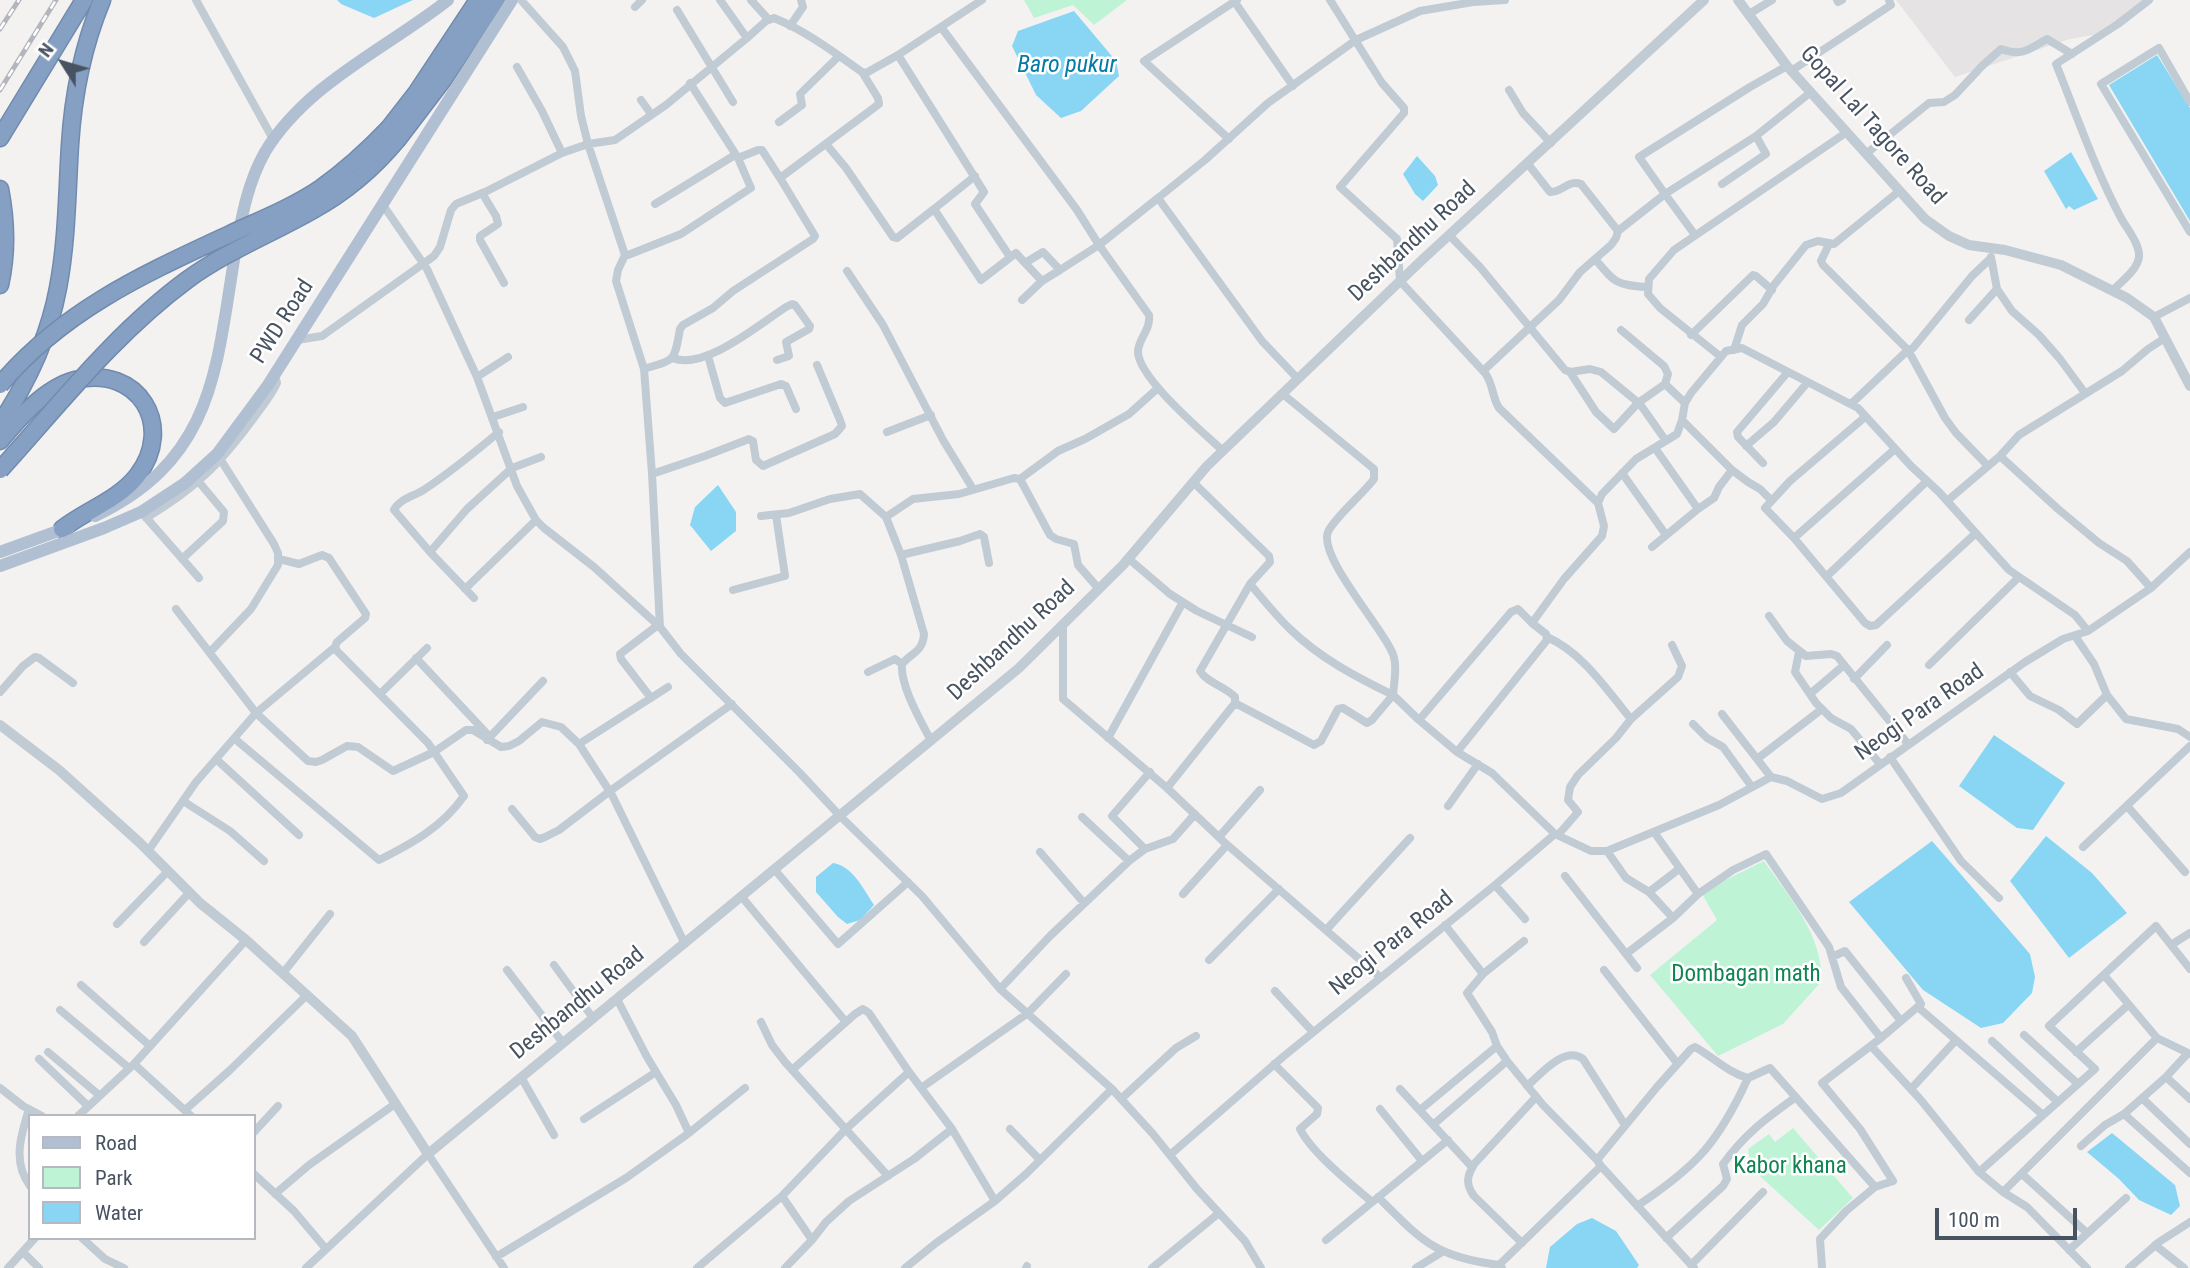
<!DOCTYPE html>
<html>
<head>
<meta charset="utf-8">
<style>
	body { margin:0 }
	#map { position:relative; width:2190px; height:1268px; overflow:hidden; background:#f4f2f1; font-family:"Roboto Condensed",sans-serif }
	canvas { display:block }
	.legend { position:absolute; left:28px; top:1114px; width:228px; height:126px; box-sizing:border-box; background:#fff; border:2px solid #b6bac0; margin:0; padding:9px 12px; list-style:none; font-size:21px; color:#485361 }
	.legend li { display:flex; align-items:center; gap:14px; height:35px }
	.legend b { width:35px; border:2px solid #b6bac0 }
	.north { position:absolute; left:28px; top:28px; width:70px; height:70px; -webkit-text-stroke:5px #fff; paint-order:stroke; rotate:307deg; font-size:19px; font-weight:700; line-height:28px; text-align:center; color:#485361 }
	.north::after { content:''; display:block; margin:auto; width:24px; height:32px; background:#485361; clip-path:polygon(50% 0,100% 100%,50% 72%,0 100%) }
	.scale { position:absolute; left:1935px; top:1208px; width:142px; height:32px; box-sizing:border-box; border:4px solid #485361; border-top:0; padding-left:9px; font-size:21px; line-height:24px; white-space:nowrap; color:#485361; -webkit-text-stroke:5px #fff; paint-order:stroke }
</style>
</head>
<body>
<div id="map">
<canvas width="2190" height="1268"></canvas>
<ul class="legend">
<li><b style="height:9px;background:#b0bfd2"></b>Road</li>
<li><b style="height:19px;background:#bef3d6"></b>Park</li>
<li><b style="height:19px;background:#88d6f3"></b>Water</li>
</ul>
<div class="north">N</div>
<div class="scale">100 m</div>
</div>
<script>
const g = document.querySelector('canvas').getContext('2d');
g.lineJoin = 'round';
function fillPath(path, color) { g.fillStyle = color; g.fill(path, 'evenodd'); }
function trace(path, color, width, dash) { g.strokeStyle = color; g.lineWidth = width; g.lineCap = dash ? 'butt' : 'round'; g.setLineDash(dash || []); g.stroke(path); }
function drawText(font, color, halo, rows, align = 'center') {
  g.font = font + ' "Roboto Condensed",sans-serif'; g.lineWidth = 5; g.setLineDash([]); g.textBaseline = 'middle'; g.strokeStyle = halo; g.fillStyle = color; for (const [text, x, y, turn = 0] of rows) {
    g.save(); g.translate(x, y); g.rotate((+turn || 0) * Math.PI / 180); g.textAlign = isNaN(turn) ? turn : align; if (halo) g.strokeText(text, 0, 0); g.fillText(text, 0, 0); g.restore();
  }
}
fillPath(new Path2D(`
	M1896 0H2143L2105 33 2070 39 1955 77Z`), '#e5e3e3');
fillPath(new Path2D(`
	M1024 0H1127L1094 25 1073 5 1034 18Z
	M1764 861C1791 900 1821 932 1822 981L1783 1024 1718 1056 1650 975 1717 920 1701 892Z
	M1793 1128 1853 1198 1819 1230 1751 1168 1748 1149 1769 1134 1775 1142Z`), '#bef3d6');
fillPath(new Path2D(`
	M337 0H413L374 18 341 4Z
	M1074 11 1116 61 1119 76 1081 111 1061 118 1036 95 1012 46 1018 31Z
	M2157 55 2190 108V221L2109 85Z
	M2071 152 2098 199 2074 210 2069 206 2066 209 2044 171Z
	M1417 156 1435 176 1438 185 1423 201 1415 194 1403 174Z
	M718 485 736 512V531L711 551 690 525 695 507Z
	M1994 735 2065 783 2033 830 2017 828 1959 786Z
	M2046 836 2092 873 2127 913 2069 958 2010 881Z
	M1932 841 2030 954 2035 977 2032 993 2003 1023 1981 1028 1923 990 1849 902Z
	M833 863C853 866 864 890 874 905L860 920 847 924 838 917 816 892V877Z
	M2112 1133 2175 1185 2180 1206 2171 1215 2139 1200 2119 1179 2087 1152Z
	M1592 1218 1616 1231 1639 1265 1637 1268H1546L1550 1247 1577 1224Z`), '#88d6f3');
const motorway = new Path2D(`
	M389 128 417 92 478 0
	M0 138 84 0
	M398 139 443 80 496 0
	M0 189C6 220 7 254 0 285
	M0 424C27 383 49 337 58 288 67 241 67 193 70 145 73 95 83 46 102 0
	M0 441C19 418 45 388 75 380 138 364 176 426 137 476 117 501 86 510 62 529`);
trace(motorway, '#718baf', 19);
trace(new Path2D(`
	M196 0 273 139
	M521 0 563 47 575 71 581 116 588 144 625 255H628L681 234 751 188 738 158 690 83
	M720 0 747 38
	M751 0 768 19
	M1330 0 1382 83 1404 108V113L1340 187 1397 239 1400 281 1485 373C1493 383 1492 397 1499 408L1598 503
	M1837 0 1838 2 1842 0
	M1234 1 1293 86
	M635 7 642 0
	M677 10 733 102
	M1749 14 1772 0
	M790 26 803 7 801 0
	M941 27 1077 210 1099 245 1060 270 1043 252 1025 263 1016 253 981 280 934 209 975 176
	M898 55 984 192 975 204 1010 257
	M517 67 542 111 562 153
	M1791 71 1891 5 1889 0
	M1509 90 1523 113 1551 143
	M641 100 651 114
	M2190 102 2159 48 2101 84 2190 232
	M779 122 802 105 800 94 839 56
	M1229 139 1144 61 1237 0
	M826 144 846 168 893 237 897 238 934 209
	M1867 153 1929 103 1944 102 1955 95 1982 66 2001 49C2023 57 2029 49 2047 39L2072 54
	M738 158 758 150H762L780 178 879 104 878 98 862 72
	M1722 184 1766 154 1756 136
	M482 193 496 216 498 224 480 236V240L504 283
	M1158 198 1099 245 1149 315C1151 329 1139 338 1138 351 1137 377 1204 433 1223 451
	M655 204 735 155
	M383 205 427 269 477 377 517 486 536 520 544 528 594 567 660 627 681 654 799 772 840 816 922 896 1000 989 1112 1089 1153 1134 1197 1189 1245 1241 1261 1268
	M1618 231 1665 194 1639 157 1750 87 1787 66
	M1695 235 1665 194 1756 136 1811 92
	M1450 236 1480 267 1565 370 1570 372 1590 369 1601 372 1640 404 1666 441
	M1829 244 1821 261 1823 265 1908 350 1913 348 1972 276 1991 258
	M625 255 618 270 616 281 644 369 652 474 660 627
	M1595 259C1615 283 1616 285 1647 287
	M1025 263 1042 281 1060 270
	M847 271 883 325 943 440 973 489
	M1997 289 2012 311 2039 335 2060 359 2085 393
	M2113 290C2121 282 2138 269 2139 257 2140 244 2127 229 2121 218 2095 169 2077 116 2056 64L2118 24 2149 0
	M1022 300 1042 281
	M2154 317 2190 298
	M1969 320 1997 289 1991 257
	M1691 335 1753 275 1756 276 1772 290
	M297 340 322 336 434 256 440 247 451 210 456 204 485 192 562 153 588 144 615 140 666 105 747 38 766 21 774 18C806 31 834 52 862 72L866 73 898 55 982 0
	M1734 350 1742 325 1763 304 1774 285 1806 245 1818 241 1834 244 1898 192
	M708 356 720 398 725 403 781 384 786 386 796 409
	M1721 357 1660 308 1648 294 1649 279 1674 250 1847 132
	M673 358C704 371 760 324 786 307L792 304 795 305 810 326 809 329 786 342 789 356 777 360
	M644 369C676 359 674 362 680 329L683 325 713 308 733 291 813 239 815 236 812 231 780 178
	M1483 371 1559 300 1580 272 1611 245 1616 238 1618 231 1581 184C1568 179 1562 193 1550 192L1528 164
	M1570 372 1596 412 1614 429 1638 403 1665 384 1668 374 1664 366 1621 330
	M477 377 508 357
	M1298 379 1262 341 1158 198 1205 160 1268 103 1356 40 1420 11 1473 2 1505 0
	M1665 384 1685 403
	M1284 395 1374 469V479C1363 494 1334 518 1328 532 1318 556 1381 626 1392 652 1398 664 1394 682 1393 695L1419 720 1457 752 1492 773 1555 834
	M1851 404 1908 350 1945 418 1956 433 1988 466
	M493 417 523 407
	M1865 417 1790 481 1765 508 1794 538 1865 623 1870 626 1876 625 1976 533
	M1682 420 1732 470 1748 482 1760 489 1771 500
	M887 432 931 415
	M1746 446 1774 422 1807 383
	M2000 456 2058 509 2099 543 2127 561 2151 588
	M1763 463 1738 437 1737 432 1787 373
	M1622 473 1666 535
	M652 474 705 456 749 439 753 441 756 460 763 466 835 434 842 426 840 420 817 365
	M1020 479 1050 535 1056 539 1074 544 1078 565 1099 589
	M1947 501 2000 456 2019 435 2122 371 2148 349 2165 338
	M1698 509 1714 498 1719 487 1732 470
	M143 514 199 578
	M761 516 789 513 830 499 860 494 886 517 901 555 924 634C923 652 911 653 902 664 900 686 921 721 931 741
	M886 517 913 499 959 494 1014 478 1020 479 1058 451 1085 439 1129 414 1158 388
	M146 518C195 489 219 465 253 419 262 407 271 396 277 383L275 374
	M1794 538 1895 449
	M1652 547 1698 509 1655 448
	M430 552 467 509 512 468 541 457
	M901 555 960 541 980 534 984 537 989 563
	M182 559 223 521 224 512 199 482
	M1129 559 1170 594 1197 611 1252 637
	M1827 576 1927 481
	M465 589 536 520
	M733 590 785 576 776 515
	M474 598 430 552 394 510C399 499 415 496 425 489 451 472 475 452 499 432
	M176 609 256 713 308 761 316 762 322 760 347 746 358 747 393 771 434 752 466 730H473L501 747 509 746 519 741 542 722 561 727 579 744 668 687
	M1769 616 1787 641 1806 656 1831 654 1837 656 1908 744
	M1063 624V699L1167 788 1224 842 1380 977
	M2075 636 2094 664 2107 695 2126 719 2178 729 2190 737
	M1547 637C1583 653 1606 689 1631 719L1616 738 1578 775 1570 787 1568 800 1578 812 1558 835
	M210 652 251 609 278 565V553L274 544 217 454
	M1799 652 1795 672 1816 703 1831 718 1851 729 1880 764
	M416 658 490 737
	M1929 665 2019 577
	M868 672 895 659 902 664
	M2010 672 2030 696 2059 710 2077 724 2107 695
	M1854 679 1887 645
	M0 692 23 666 35 657 39 658 73 683
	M380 694 427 648
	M1810 694 1844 665
	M651 698 621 659 620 654 658 625
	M1235 703 1314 745 1321 741 1338 709 1343 708 1367 723 1372 720 1393 695C1356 677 1320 658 1291 630 1276 616 1263 599 1250 584
	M1722 714 1771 777
	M1631 719 1678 677 1682 666 1672 645
	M1419 720 1511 612 1518 609 1532 623 1564 579 1602 536 1604 526 1598 503 1602 494 1636 459 1677 434 1682 420 1685 403 1691 393 1726 351 1742 348 1858 408 1911 466 1939 492 2009 570 2075 615 2088 631
	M1693 724 1707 738 1723 747 1752 787
	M1108 738 1183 602
	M235 739 379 860C413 843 442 827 464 796L428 743 337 651 335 647 337 642 365 618 366 614 329 558 322 555 299 564 279 559
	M487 740 543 681
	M579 744 612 795 685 944
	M1457 752 1547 640 1546 634 1532 623
	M1890 757 1961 861 1999 898
	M216 759 299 835
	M1757 759 1822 709
	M1167 788 1235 703V697C1225 686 1207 683 1200 671L1250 584 1270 562 1269 556 1193 482
	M183 801 230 831 264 861
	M1448 806 1478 764
	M2127 806 2185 872
	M512 809 535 837 540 839 545 837 559 830 610 791 732 704
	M1082 817 1129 861
	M1654 832 1698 894 1733 870 1766 854 1829 947 1841 987 1881 1038 1822 1083 1860 1129 1893 1181 1875 1187
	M1219 837 1260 790
	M2083 847 2190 746
	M1145 849 1112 816 1150 772
	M148 851 196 782 256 713 335 647
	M1607 851 1626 878 1649 892 1673 918
	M1040 852 1084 903
	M774 869 838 944 908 882
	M1565 876 1637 968
	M1495 885 1525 919
	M1649 892 1679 869
	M1183 894 1227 845
	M741 896 846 1022
	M117 924 168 871
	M1445 925 1483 974 1467 993 1492 1032 1497 1046 1507 1061 1543 1105 1597 1160
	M1327 929 1410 838
	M144 942 189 893
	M2171 945 2190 933
	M1626 954 1673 918 1698 894
	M1832 957 1845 951 1901 1021 1881 1038
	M1209 960 1279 889
	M554 965 593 1018
	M507 970 563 1043
	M1604 970 1677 1063
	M283 973 330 914
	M1483 974 1524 941
	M2104 975 2157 1038 2190 1054
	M81 985 150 1046
	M1000 989 1050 936 1129 861 1145 849 1173 839 1195 814
	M1275 991 1313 1032
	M617 999 647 1057 676 1105 689 1133
	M1919 1008 2043 1115
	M60 1010 129 1068
	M1901 1021 1921 1004 1906 978
	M761 1022 772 1045 785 1062 888 1176
	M2024 1035 2078 1084
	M1992 1041 2058 1102
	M1871 1046 1920 1099 1979 1172 2095 1069 2049 1026 2156 926 2190 969
	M48 1052 99 1095
	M2076 1052 2128 1005
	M39 1059 88 1106
	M134 1064 191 1116
	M1274 1064 1318 1108 1317 1114 1300 1129C1312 1153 1351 1184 1372 1202
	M909 1072 952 1129
	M521 1077 554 1135
	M2166 1077 2190 1099
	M1527 1086C1541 1074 1565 1045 1583 1059L1625 1125
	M0 1088 23 1106 42 1116
	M921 1088 1028 1013 1066 974
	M1400 1089 1472 1167
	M1911 1089 1956 1040
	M2142 1098 2190 1144
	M1121 1099 1176 1048 1196 1036
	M29 1109C21 1135 12 1162 30 1186
	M1380 1109 1422 1161
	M185 1110 229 1071 307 995
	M1420 1110 1497 1046
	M2124 1114 2190 1173
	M78 1116 134 1064 246 940
	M584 1119 656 1072
	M1434 1124 1507 1061
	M1010 1129 1040 1160
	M254 1132 278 1106
	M2081 1146 2105 1125 2124 1114 2166 1077 2188 1053
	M1171 1154 1284 1056 1495 885 1555 834 1591 851H1607L1719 805 1771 777 1787 781 1822 799 1841 793 2025 662 2063 639 2088 631 2151 588 2190 552
	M1601 1166 1597 1160 1657 1087 1691 1049 1695 1047C1713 1057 1727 1072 1748 1078L1770 1068 1875 1187 1846 1211 1820 1239 1822 1268
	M1979 1172 2003 1192 2027 1207 2087 1268
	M254 1174 294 1211 326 1249
	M2022 1174 2087 1233
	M2003 1192 2157 1038
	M275 1194 309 1165 395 1104
	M782 1196 812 1240
	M1378 1197C1422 1241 1435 1257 1499 1265
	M995 1201 1026 1174 1112 1089
	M1637 1206C1697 1166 1718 1143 1748 1078
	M82 1238 105 1259 124 1268
	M1666 1238 1723 1186 1727 1179 1723 1164C1745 1134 1765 1119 1796 1097
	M1326 1240 1448 1140
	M1522 1243 1474 1196C1465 1184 1467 1175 1475 1163L1536 1097
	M2155 1245 2184 1268
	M2069 1250 2126 1198
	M23 1252 39 1268
	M496 1257 626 1178 689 1133 745 1088
	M1691 1265 1763 1192
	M8 1268 35 1238
	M306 1268 428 1154 504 1268
	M697 1268 782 1196 846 1129 909 1072 869 1013 863 1009 855 1014 792 1070
	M785 1268 812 1240 826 1222 849 1201 914 1159 952 1129 995 1201 936 1243 905 1268
	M1026 1268 1027 1266
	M1152 1268 1219 1213
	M1416 1268 1442 1252
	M1502 1268 1499 1265 1601 1166 1694 1268
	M2129 1268 2159 1242 2190 1222`), '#c1cbd4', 8);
trace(new Path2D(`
	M1738 0 1787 66 1925 219 1949 236 1969 245 2005 250 2061 265 2127 298 2154 317 2190 386
	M0 725 59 770 139 842 200 903 246 940 352 1036 428 1154 1019 668 1123 565 1207 466 1422 260 1704 0`), '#c1cbd4', 10);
trace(new Path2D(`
	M95 516C217 458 216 365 236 248 242 215 248 182 265 152 307 83 386 49 448 0
	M0 552 69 527
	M0 566 104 528 141 512 185 483 217 454 268 385 512 0`), '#b0bfd2', 12);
trace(motorway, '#86a0c3', 16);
const rail = new Path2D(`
	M0 29 19 0
	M0 90 56 0`);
trace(rail, '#b3b6bc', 5);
trace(rail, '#fff', 2.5, [8]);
const motorwayBridge = new Path2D(`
	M0 385C63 310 144 274 230 234 260 220 293 207 321 188 346 170 368 150 389 128
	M0 470C59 405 115 333 187 280 225 252 271 234 313 210 346 192 374 168 398 139`);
trace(motorwayBridge, '#718baf', 19, []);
trace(motorwayBridge, '#86a0c3', 16);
drawText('23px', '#485361', '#fff', [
	["Gopal Lal Tagore Road",1872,126,48],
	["Deshbandhu Road",1413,242,-43],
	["PWD Road",283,322,-57],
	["Deshbandhu Road",1012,641,-43],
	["Neogi Para Road",1920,713,-35],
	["Neogi Para Road",1392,944,-39],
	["Deshbandhu Road",578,1004,-39]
]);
drawText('23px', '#108452', '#fff', [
	["Dombagan math",1746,975],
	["Kabor khana",1790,1167]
]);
drawText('italic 24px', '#047ba9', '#fff', [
	["Baro pukur",1067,66]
]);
</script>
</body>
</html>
